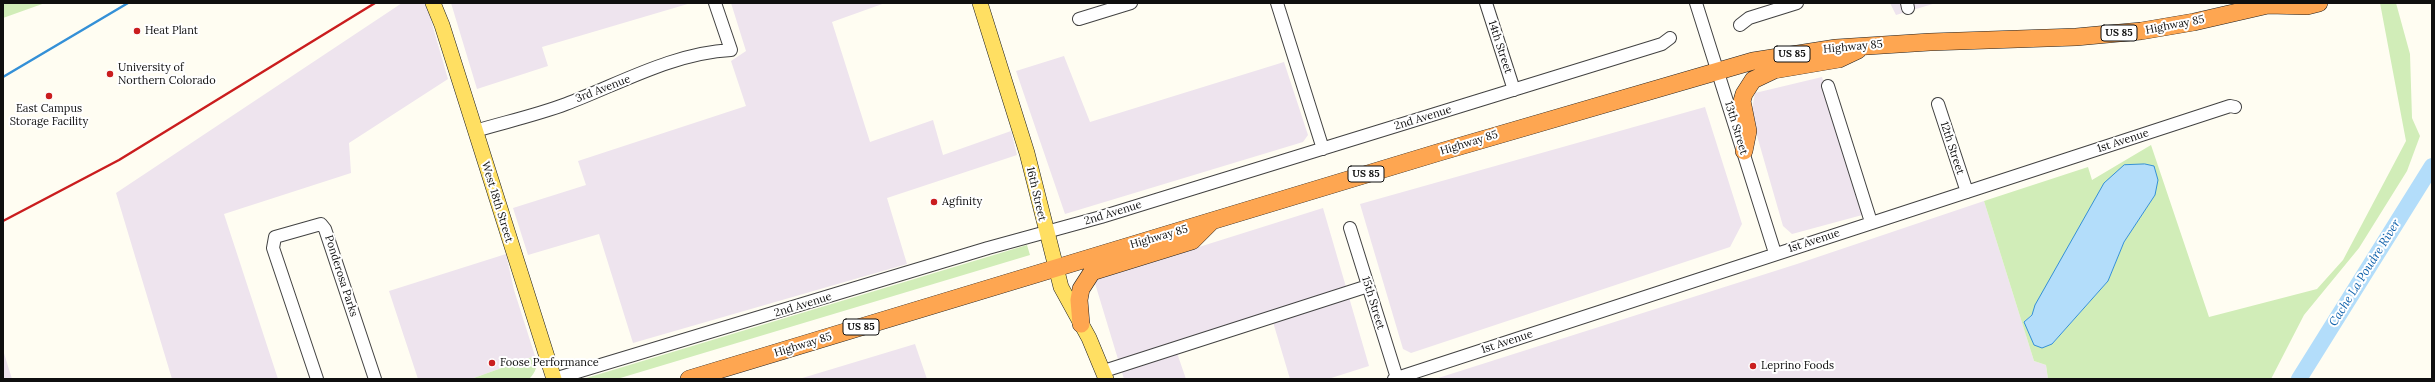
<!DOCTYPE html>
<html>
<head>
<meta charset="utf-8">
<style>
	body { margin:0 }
	#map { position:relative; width:2435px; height:382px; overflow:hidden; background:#fffdf2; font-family:Lora,serif }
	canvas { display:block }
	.frame { position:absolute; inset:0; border:4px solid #0f0f0f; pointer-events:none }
</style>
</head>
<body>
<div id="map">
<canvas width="2435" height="382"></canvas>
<div class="frame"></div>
</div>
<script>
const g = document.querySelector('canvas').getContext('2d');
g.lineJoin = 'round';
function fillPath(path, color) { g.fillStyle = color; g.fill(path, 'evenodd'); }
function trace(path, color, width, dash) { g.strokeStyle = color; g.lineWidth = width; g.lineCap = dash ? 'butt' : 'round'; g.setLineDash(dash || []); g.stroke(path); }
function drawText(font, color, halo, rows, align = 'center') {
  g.font = font + ' Lora,serif'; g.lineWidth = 4; g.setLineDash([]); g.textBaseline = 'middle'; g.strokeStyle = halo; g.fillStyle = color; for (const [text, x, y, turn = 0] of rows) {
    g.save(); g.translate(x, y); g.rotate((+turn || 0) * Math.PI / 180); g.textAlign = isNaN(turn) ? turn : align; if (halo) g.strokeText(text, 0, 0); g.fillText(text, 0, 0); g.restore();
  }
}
fillPath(new Path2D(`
	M402 3H426L448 79 349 143 351 173 224 214 278 379H172L116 193Z
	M451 3H691L542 47 548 66 477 89Z
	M731 3H885L832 22 870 142 933 120 943 155 1011 131 1017 155 887 198 907 264 633 343 599 234 528 255 513 208 586 185 578 161 746 106 731 61 746 51Z
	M1890 3H1936L1896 15Z
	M1064 56 1090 122 1284 62 1308 135 1303 142 1065 214 1016 71Z
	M1822 77 1866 214 1792 234 1783 226 1751 115 1755 93Z
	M1705 107 1742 224 1730 247 1411 353 1403 349 1360 204Z
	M1984 201 2034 361 2046 365 2048 379H1435L1797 264Z
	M1323 208 1369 366 1328 379H1290L1273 322 1177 353 1186 379H1124L1094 280Z
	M506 254 514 290 535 356 471 379H418L389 291Z
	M915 344 927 379H799Z
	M3 350 12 379H3Z`), '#eee4ee');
fillPath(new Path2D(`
	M3 3H45L3 18Z
	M2380 3H2396L2410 54 2412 118 2420 136 2407 171 2359 248 2304 315 2271 379H2048L2046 365 2034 361 1984 201 2088 167 2092 180 2151 145 2209 317 2317 289 2343 260 2406 141ZM2155 195 2124 242 2108 281 2052 344 2024 322Z
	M1027 245 1030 255 617 379H583Z
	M535 356C538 366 536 372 529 379H471Z`), '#d1edb8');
const water = new Path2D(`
	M2145 164 2154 166 2158 180 2155 195 2124 242 2108 281 2052 344 2042 348 2034 345 2024 322 2032 315 2035 305 2104 183 2124 165Z`);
fillPath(water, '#b3ddfa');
trace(water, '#3490d7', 1);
trace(new Path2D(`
	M3 77 128 3`), '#3490d7', 2.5);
trace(new Path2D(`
	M2299 379 2432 166`), '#b3ddfa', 16);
const minor = new Path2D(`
	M1277 3 1323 149
	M1486 3 1514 90
	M1696 3 1775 253
	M1907 3 1908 8
	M1079 19 1131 3
	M1740 25 1749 18 1797 3
	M1828 86 1871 222
	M1938 104 1967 192
	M475 131C505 122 537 115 566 104 619 84 673 53 731 50L715 3
	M1350 228 1397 378
	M1104 371 1368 286
	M317 379 273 248 275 237 321 224 325 229 375 379
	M554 379 988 248 1101 217 1662 44 1670 38
	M1394 379 2230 106 2235 107`);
const major = new Path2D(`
	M433 3 442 25 554 379
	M980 3 1027 153 1061 287 1089 338 1106 379`);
const highway = new Path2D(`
	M1744 151 1748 131 1742 101 1744 94 1753 80 1774 70 1839 59 1858 50
	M1081 324 1079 300 1081 289 1092 272 1192 241 1210 223
	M689 379 1440 152 1753 61 1836 48 1930 42 2076 37 2141 31 2194 22 2268 5 2307 6 2319 3`);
trace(minor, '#424242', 14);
trace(major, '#202020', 16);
trace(highway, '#202020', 18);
trace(minor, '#fff', 12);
trace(major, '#ffdf62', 15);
trace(highway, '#fea651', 17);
trace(new Path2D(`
	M3 221 119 160 375 3`), '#ca1d1e', 2.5);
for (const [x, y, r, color] of [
	[137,31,4,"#ca1d1e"],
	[110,74,4,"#ca1d1e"],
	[49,96,4,"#ca1d1e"],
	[934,202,4,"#ca1d1e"],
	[492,363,4,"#ca1d1e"],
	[1753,366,4,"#ca1d1e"]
]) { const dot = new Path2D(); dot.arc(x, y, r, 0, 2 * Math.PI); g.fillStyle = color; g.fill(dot); trace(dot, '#fff', 1.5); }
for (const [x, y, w] of [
	[2119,33,36],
	[1792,54,36],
	[1366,174,36],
	[861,327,36]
]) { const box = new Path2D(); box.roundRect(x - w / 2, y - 8, w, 16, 3); g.fillStyle = '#fff'; g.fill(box); trace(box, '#0f0f0f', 1); }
drawText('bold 10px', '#0f0f0f', null, [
	["US 85",2119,33],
	["US 85",1792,54],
	["US 85",1366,174],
	["US 85",861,327]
]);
drawText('11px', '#0f0f0f', '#fff', [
	["Highway 85",2175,25,-11],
	["14th Street",1500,47,72],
	["Highway 85",1853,47,-5],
	["3rd Avenue",603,89,-21],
	["2nd Avenue",1423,118,-17],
	["13th Street",1736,128,73],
	["1st Avenue",2123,141,-18],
	["Highway 85",1469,143,-17],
	["12th Street",1952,148,72],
	["16th Street",1036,194,77],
	["West 18th Street",497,202,73],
	["2nd Avenue",1113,213,-17],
	["Highway 85",1159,237,-16],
	["1st Avenue",1814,241,-18],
	["Ponderosa Parks",341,276,72],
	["15th Street",1373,303,73],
	["2nd Avenue",803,305,-17],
	["1st Avenue",1507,342,-18],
	["Highway 85",803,345,-17]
]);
drawText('11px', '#0f0f0f', '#fff', [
	["Heat Plant",145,31],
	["University of",118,68],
	["Northern Colorado",118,81],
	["East Campus",49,109,"center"],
	["Storage Facility",49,122,"center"],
	["Agfinity",942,202],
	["Foose Performance",500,363],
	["Leprino Foods",1761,366]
], 'left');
drawText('italic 12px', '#0f61ab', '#fff', [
	["Cache La Poudre River",2365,273,-58]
]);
</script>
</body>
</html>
